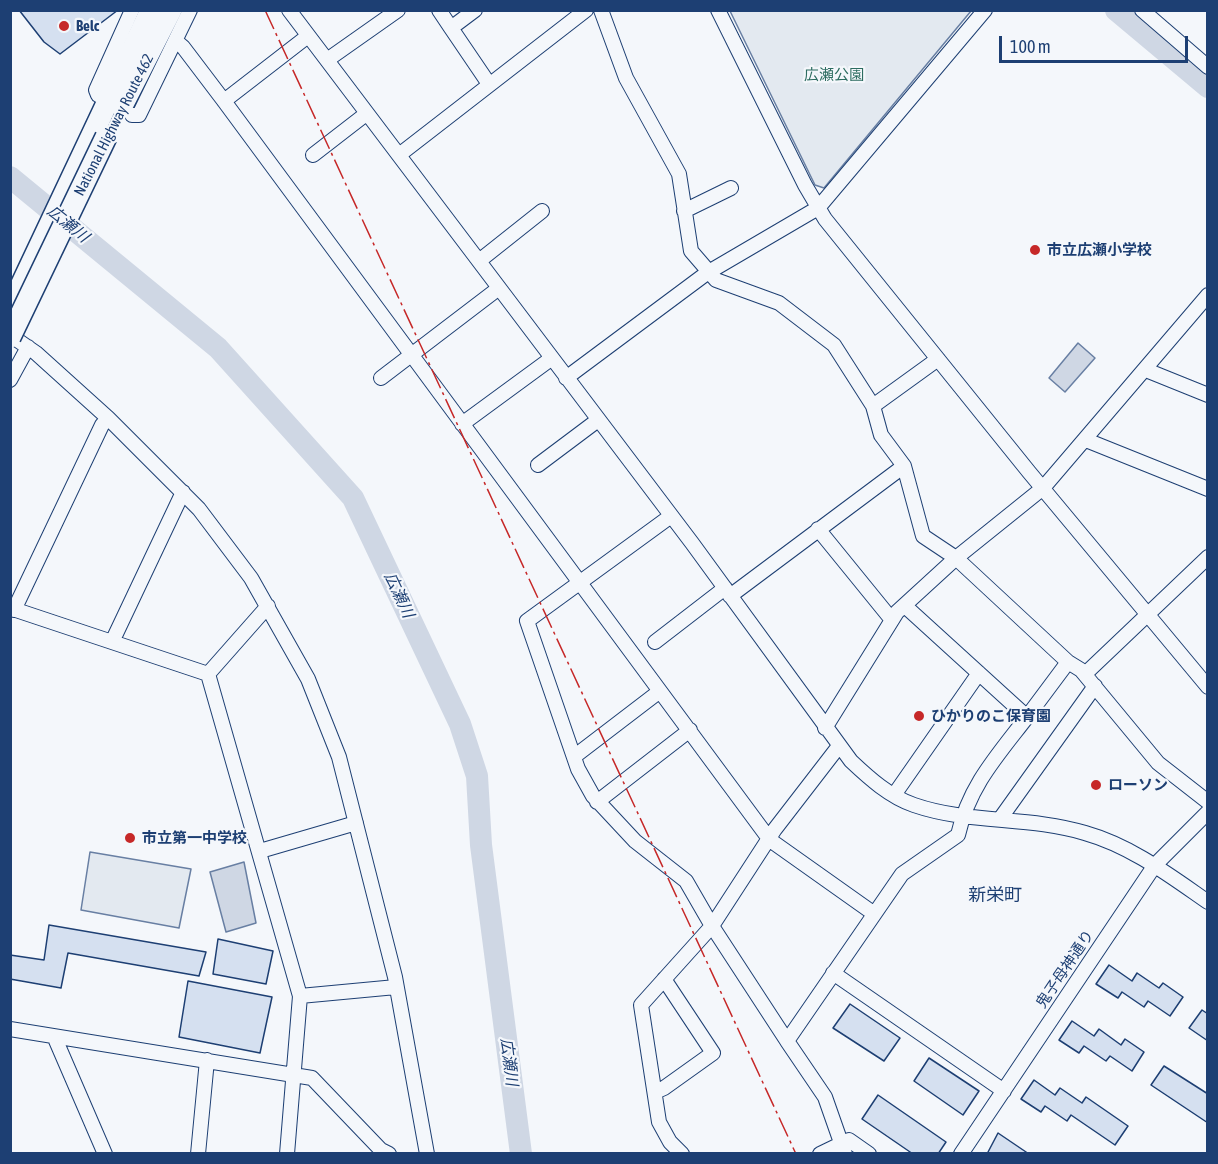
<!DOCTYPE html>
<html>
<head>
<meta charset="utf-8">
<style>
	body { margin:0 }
	#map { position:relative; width:1218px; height:1164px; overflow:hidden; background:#f4f7fb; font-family:"Asap Condensed",sans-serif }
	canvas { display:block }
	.frame { position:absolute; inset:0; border:12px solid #1d3f73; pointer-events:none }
	.scale { position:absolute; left:999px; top:36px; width:189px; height:27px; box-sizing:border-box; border:3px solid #1d3f73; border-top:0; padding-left:8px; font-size:18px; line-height:21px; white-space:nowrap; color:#1d3f73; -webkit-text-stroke:4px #f4f7fb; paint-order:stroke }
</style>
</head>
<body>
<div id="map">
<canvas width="1218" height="1164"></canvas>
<div class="frame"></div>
<div class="scale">100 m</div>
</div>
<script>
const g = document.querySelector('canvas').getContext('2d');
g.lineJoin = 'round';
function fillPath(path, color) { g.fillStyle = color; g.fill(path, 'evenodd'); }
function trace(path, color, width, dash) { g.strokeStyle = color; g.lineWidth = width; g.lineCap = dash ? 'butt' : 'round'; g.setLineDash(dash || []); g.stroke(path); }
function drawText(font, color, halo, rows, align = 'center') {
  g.font = font + ' "Asap Condensed","Noto Sans JP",sans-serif'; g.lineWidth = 4.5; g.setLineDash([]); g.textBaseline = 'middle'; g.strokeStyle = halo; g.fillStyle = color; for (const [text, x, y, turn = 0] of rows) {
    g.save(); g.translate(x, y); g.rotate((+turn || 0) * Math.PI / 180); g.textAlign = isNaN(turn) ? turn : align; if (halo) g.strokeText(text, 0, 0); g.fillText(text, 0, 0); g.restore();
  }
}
const green = new Path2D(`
	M730 11H971L824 188 815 185Z
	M90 852 191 869 179 928 81 910Z`);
fillPath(green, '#e3e9f0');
trace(green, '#687fa3', 1.5);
const water = new Path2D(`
	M1078 343 1095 358 1065 392 1049 378Z
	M244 862 256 923 226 932 210 872Z`);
fillPath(water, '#cfd7e4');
trace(water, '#687fa3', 1.5);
trace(new Path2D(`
	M1116 10 1208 87
	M10 177 218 348 353 498 460 724 477 776 481 845 521 1154`), '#cfd7e4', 22);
const building = new Path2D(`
	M19 10H118L60 54 44 42Z
	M49 925 206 952 199 976 68 953 61 988 10 979V955L44 960Z
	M218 939 273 951 266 984 213 974Z
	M1109 965 1132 981 1137 973 1159 988 1163 983 1183 997 1170 1016 1148 1001 1144 1007 1122 992 1118 998 1096 984Z
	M188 981 272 997 260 1053 179 1037Z
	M850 1004 900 1038 884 1061 833 1028Z
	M1202 1010 1208 1014V1041L1189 1028Z
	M1072 1021 1094 1036 1099 1029 1121 1045 1125 1039 1144 1052 1132 1071 1110 1056 1106 1061 1084 1046 1079 1053 1059 1040Z
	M929 1058 979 1091 963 1115 914 1081Z
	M1164 1066 1208 1094V1123L1151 1085Z
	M1034 1080 1055 1095 1060 1088 1082 1103 1086 1097 1128 1126 1115 1145 1071 1115 1067 1121 1045 1106 1041 1112 1021 1099Z
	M878 1095 946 1142 938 1154H913L862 1119Z
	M998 1133 1029 1154H987Z`);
fillPath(building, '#d5e0f0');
trace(building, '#1d3f73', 1.5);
const minor = new Path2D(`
	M289 10 692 543 851 761C869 778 890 797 914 805 969 824 1029 816 1085 833 1131 846 1169 875 1208 902
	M439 10 451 28 475 10
	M601 10 626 78 679 174 691 251 716 280 779 303 834 345 873 406 881 435 904 466
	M718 10 805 185 825 219 1029 472 1208 687
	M1142 10 1208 67
	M451 28 489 84
	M176 41 183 47 224 101 770 840 873 913
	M327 60 398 10
	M98 95 96 90 132 10
	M224 101 308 36
	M132 115H139L190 10
	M313 155 366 114
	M399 155 586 10
	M684 211 731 188
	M479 261 542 211
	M10 335 36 353 108 418 199 509 251 578 308 679 339 757 395 977 427 1154
	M1146 370 1208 395
	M381 378 499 288
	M566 378 707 273 818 208 985 10
	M10 380 28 347
	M873 406 938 359
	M462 424 552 358
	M1086 440 1208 489
	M538 465 598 420
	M671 516 527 621 578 769 593 796 635 841 686 881 712 926 775 829 839 746
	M818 529 892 620
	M730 596 904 466 923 536 956 558 1068 662 1081 670 1158 763 1208 802
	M10 608 208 674
	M14 610 102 425 108 418
	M112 642 183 492
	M655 642 725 588
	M208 674 300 996 287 1154
	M208 674 268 606
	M1085 674 1208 557
	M1027 717 1068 662
	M825 728 897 612 956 558 1043 488 1208 295
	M575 756 660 691
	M894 795 979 673
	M597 802 690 730
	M1000 819 1095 686
	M260 851 356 823
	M833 973 1004 1091
	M300 996 396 987
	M10 1029 312 1078 381 1150 389 1154
	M54 1036 105 1154
	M655 1092 664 1088 713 1053 664 979
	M198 1154 207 1060
	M682 1154 670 1142 659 1122 641 1005 712 926 787 1041
	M820 1154 849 1140 869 1154
	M845 1154 825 1097 787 1041 902 874 958 835C969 786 997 756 1027 717L905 606
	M961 1154 1155 865 1208 812`);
const highway = new Path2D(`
	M122 106 171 10
	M10 309 151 10`);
trace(minor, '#1d3f73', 16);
trace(highway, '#1d3f73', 24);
trace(minor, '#f4f7fb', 14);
trace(highway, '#f4f7fb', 21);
const highwayBridge = new Path2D(`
	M10 337 106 137`);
trace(highwayBridge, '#1d3f73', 24, []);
trace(highwayBridge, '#f4f7fb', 21);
trace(new Path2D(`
	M265 10 796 1154`), '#c62828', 1.5, [21, 4.5, 3, 4.5]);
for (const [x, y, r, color] of [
	[64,26,6,"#c62828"],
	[1035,250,6,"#c62828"],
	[919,716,6,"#c62828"],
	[1096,785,6,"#c62828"],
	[130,838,6,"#c62828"]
]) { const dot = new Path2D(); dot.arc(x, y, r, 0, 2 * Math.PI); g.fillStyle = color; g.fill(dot); trace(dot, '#f4f7fb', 2); }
drawText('bold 15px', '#1d3f73', '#f4f7fb', [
	["Belc",76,26],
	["市立広瀬小学校",1047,250],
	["ひかりのこ保育園",931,716],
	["ローソン",1108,785],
	["市立第一中学校",142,838]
], 'left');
drawText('15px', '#2c6c60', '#f4f7fb', [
	["広瀬公園",834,75]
]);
drawText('15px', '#1d3f73', '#f4f7fb', [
	["National Highway Route 462",114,125,-63],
	["鬼子母神通り",1065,969,-56]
]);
drawText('italic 16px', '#1d3f73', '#f4f7fb', [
	["広瀬川",68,224,39],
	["広瀬川",399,595,65],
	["広瀬川",509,1062,83]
]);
drawText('18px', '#1d3f73', '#f4f7fb', [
	["新栄町",995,895]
]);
</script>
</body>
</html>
